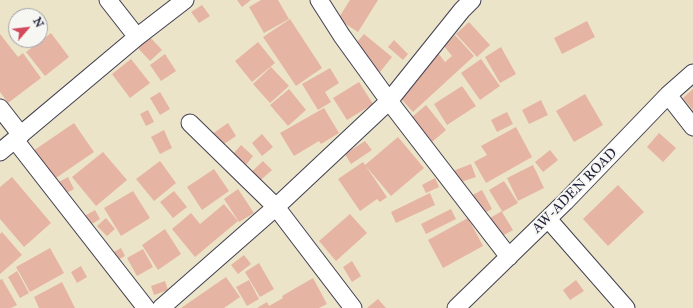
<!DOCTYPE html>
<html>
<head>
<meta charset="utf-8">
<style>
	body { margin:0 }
	#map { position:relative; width:693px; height:308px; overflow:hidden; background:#ece4c8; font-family:"IM FELL Great Primer",serif }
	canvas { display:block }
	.north { position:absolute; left:8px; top:8px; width:40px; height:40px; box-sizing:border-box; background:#f6f6f2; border:1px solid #a1a1a9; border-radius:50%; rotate:62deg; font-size:11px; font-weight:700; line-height:16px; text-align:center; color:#22223b }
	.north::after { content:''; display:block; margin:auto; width:14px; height:18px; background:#d1495b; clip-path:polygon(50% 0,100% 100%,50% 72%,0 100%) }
</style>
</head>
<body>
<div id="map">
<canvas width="693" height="308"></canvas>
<div class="north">N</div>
</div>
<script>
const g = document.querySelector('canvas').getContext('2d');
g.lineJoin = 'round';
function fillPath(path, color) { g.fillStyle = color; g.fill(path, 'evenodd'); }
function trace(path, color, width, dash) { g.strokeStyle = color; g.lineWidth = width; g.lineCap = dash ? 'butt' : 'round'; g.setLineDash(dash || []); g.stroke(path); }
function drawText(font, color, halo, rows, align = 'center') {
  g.font = font + ' "IM FELL Great Primer",serif'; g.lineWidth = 4; g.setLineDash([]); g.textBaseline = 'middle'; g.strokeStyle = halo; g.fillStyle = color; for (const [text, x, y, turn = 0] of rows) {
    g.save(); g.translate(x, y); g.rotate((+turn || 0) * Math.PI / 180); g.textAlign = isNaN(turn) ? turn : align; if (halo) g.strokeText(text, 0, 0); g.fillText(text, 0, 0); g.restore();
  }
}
fillPath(new Path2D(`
	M237 0H251L242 7Z
	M261 0H278L289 19 264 33 249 7Z
	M350 0H378L358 32 338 19Z
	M202 5 210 16 199 23 191 12Z
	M290 19 322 68 296 86 263 37Z
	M587 21 595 37 562 54 554 38Z
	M469 22 490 45 477 57 456 34Z
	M51 33 69 57 45 76 26 52Z
	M0 34 18 57 23 53 41 78 8 103 0 92Z
	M364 34 392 57 380 72 352 48Z
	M455 35 474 56 413 112 395 92 438 53 445 62 452 56 444 46Z
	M149 36 162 50 150 61 137 47Z
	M17 40H33L22 48Z
	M394 40 408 54 403 60 388 47Z
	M258 42 275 63 252 82 235 61Z
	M501 47 516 74 500 83 485 57Z
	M165 54 176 71 161 81 150 65Z
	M131 59 150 83 130 98 112 74Z
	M481 59 500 86 480 100 461 73Z
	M271 67 289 86 270 103 253 84Z
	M330 68 339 83 325 92 331 102 318 110 302 84Z
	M359 82 373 104 347 120 333 98Z
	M462 86 476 106 447 125 434 104Z
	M289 89 306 110 288 126 270 105Z
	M693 89V110L683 98Z
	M160 92 170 109 160 115 150 98Z
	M585 94 603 125 574 142 556 111Z
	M541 100 548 115 529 124 522 110Z
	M426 105 446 130 432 142 412 117Z
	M324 108 339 133 321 144 319 141 294 156 280 133Z
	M148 110 154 122 146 126 140 114Z
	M507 112 513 124 497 132 491 120Z
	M74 123 94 152 53 180 33 151Z
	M228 123 236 136 221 146 212 134Z
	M516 127 532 157 486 183 474 162 487 155 481 146Z
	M164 130 172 148 160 154 151 137Z
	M659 133 676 148 663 162 647 147Z
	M262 134 273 147 262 156 252 143Z
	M398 137 424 168 391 196 365 165Z
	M365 141 372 150 351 164 345 154Z
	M241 145 253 156 246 165 233 154Z
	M550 150 558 160 543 172 535 162Z
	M103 152 127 180 96 206 72 177Z
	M160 161 176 183 154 201 136 179Z
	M263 161 272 170 254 186 246 177Z
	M363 162 387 197 380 202 377 199 360 211 338 179Z
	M471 164 476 177 458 183 453 171Z
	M533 165 544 188 518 201 507 178Z
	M214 169 229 191 202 210 187 187Z
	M12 177 51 223 24 247 0 219V187Z
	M68 177 74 189 63 195 57 183Z
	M435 178 439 187 426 193 422 185Z
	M504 181 518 203 502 212 513 230 493 241 483 222 502 211 489 190Z
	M618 185 644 212 608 246 583 219Z
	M238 189 254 213 239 222 224 199Z
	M482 190 492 209 479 216 469 197Z
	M133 191 150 218 121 236 104 208Z
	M174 191 187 207 173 218 160 202Z
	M430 193 435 205 396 223 391 212Z
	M224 204 238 221 195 257 172 229 191 213 200 224Z
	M451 209 456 219 426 234 421 224Z
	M95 210 100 219 87 227 81 218Z
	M350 214 367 233 336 261 319 241Z
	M106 218 115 229 107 236 97 226Z
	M468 218 483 246 443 268 428 240Z
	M165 229 181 254 158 270 142 245Z
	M2 232 22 255 0 274V234Z
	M50 248 64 273 30 292 16 267Z
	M121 248 125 256 114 262 110 254Z
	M143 249 153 267 137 276 127 258Z
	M244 255 251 264 238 274 231 265Z
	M352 261 361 276 352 282 343 267Z
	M259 263 274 289 260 297 245 272Z
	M81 266 87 277 77 283 71 272Z
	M17 271 29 293 20 298 8 277Z
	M226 277 240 297 224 308H181Z
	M313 278 327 304 319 308H257L267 302 269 306 283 298 282 296Z
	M2 279 17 305 11 308H0V280Z
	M249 280 259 299 247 306 236 287Z
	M576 280 584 291 570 300 563 290Z
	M165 281 168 290 154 295 151 286Z
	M62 282 75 308H39L34 297Z
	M378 299 386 308H367Z`), '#e6b4a3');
const minor = new Path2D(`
	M108 0 137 37
	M319 0 342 36 389 101 509 257
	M668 95 693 127
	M0 108 21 135
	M190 123 276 207 353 308
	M15 140 146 308
	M0 152 137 37 185 0
	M548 219 626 308
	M161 308 276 207 389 101 462 10 472 0
	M456 308 565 202 668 95 693 73`);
trace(minor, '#403f50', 19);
trace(minor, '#fff', 17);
drawText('14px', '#22223b', '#f6f6f2', [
	["AW-ADEN ROAD",575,191,-45]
]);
</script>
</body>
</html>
